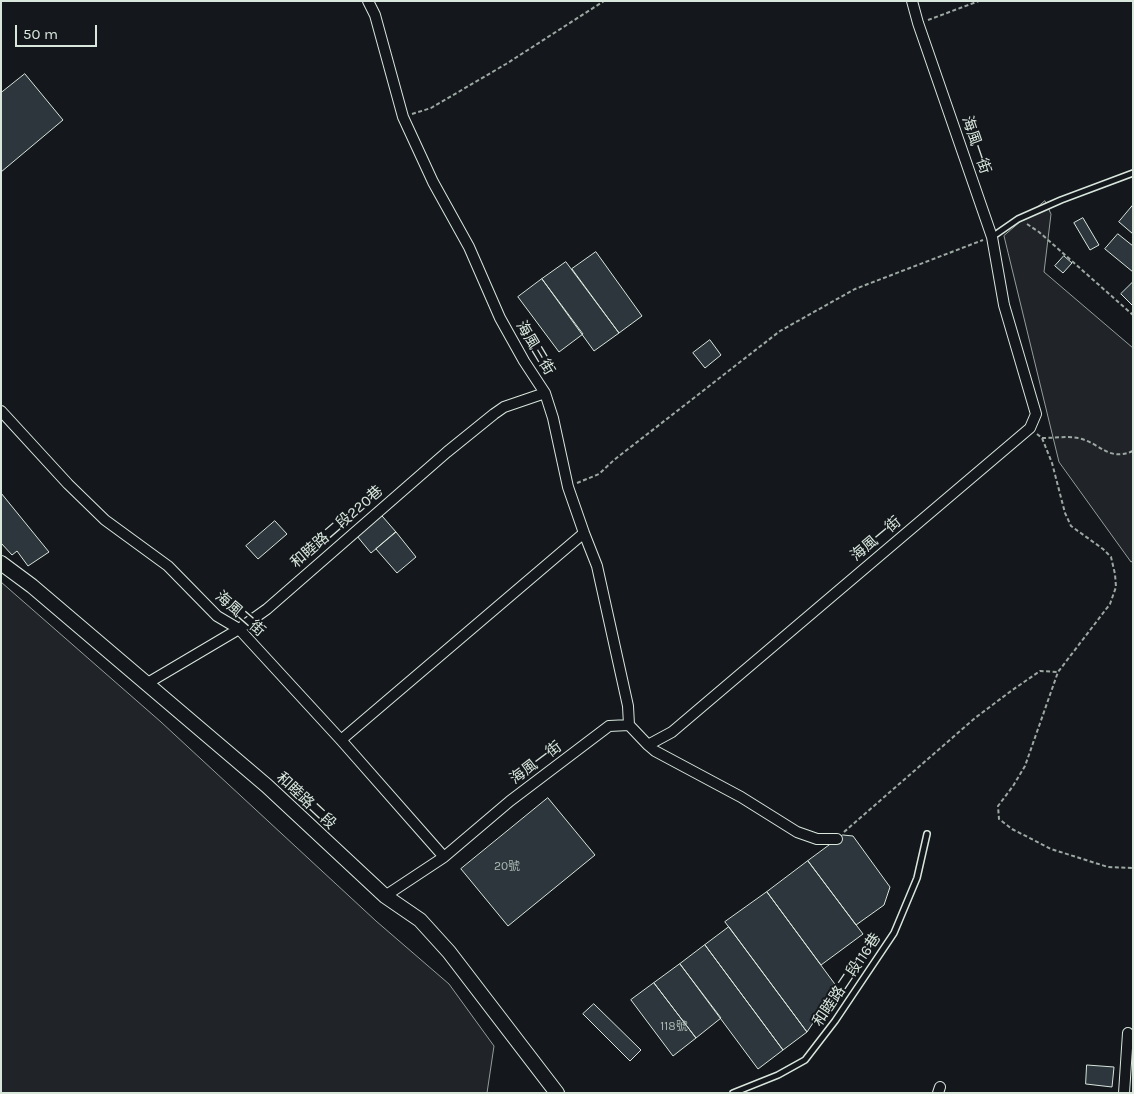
<!DOCTYPE html>
<html>
<head>
<meta charset="utf-8">
<style>
	body { margin:0 }
	#map { position:relative; width:1134px; height:1094px; overflow:hidden; background:#14181c; font-family:Karla,sans-serif }
	canvas { display:block }
	.frame { position:absolute; inset:0; border:2px solid #d8e6dc; pointer-events:none }
	.scale { position:absolute; left:15px; top:25px; width:82px; height:22px; box-sizing:border-box; border:2px solid #d8e6dc; border-top:0; padding-left:6px; font-size:15px; line-height:18px; white-space:nowrap; color:#d8e6dc; -webkit-text-stroke:4px #14181c; paint-order:stroke }
</style>
</head>
<body>
<div id="map">
<canvas width="1134" height="1094"></canvas>
<div class="frame"></div>
<div class="scale">50 m</div>
</div>
<script>
const g = document.querySelector('canvas').getContext('2d');
g.lineJoin = 'round';
function fillPath(path, color) { g.fillStyle = color; g.fill(path, 'evenodd'); }
function trace(path, color, width, dash) { g.strokeStyle = color; g.lineWidth = width; g.lineCap = dash ? 'butt' : 'round'; g.setLineDash(dash || []); g.stroke(path); }
function drawText(font, color, halo, rows, align = 'center') {
  g.font = font + ' Karla,"Noto Sans TC",sans-serif'; g.lineWidth = 4; g.setLineDash([]); g.textBaseline = 'middle'; g.strokeStyle = halo; g.fillStyle = color; for (const [text, x, y, turn = 0] of rows) {
    g.save(); g.translate(x, y); g.rotate((+turn || 0) * Math.PI / 180); g.textAlign = isNaN(turn) ? turn : align; if (halo) g.strokeText(text, 0, 0); g.fillText(text, 0, 0); g.restore();
  }
}
const green = new Path2D(`
	M1045 201 1051 214 1044 272 1133 348V561L1131 562 1059 462 1004 236Z
	M1 582 161 722 376 921 449 984 494 1046 487 1093H1Z`);
fillPath(green, '#202428');
trace(green, '#939e99', 1);
const building = new Path2D(`
	M25 74 63 120 1 172V93Z
	M1133 205V234L1119 222Z
	M1083 218 1099 245 1090 250 1074 223Z
	M1118 234 1133 246V272L1105 249Z
	M596 252 642 316 619 333 572 269Z
	M1064 256 1072 263 1063 273 1055 266Z
	M566 262 619 333 594 351 542 279Z
	M542 279 583 334 559 352 518 297Z
	M1133 282V306L1121 294Z
	M710 340 721 355 705 368 693 353Z
	M1 493 49 552 28 566 17 551 12 555 1 543Z
	M376 509 396 532 371 553 352 530Z
	M275 521 287 534 258 559 246 546Z
	M396 532 416 557 397 573 376 549Z
	M548 798 595 855 508 926 461 869Z
	M843 835 853 836 890 887 884 905 856 925 808 861Z
	M808 861 863 934 821 965 767 892Z
	M767 892 837 987 807 1032 725 922Z
	M729 927 807 1032 783 1050 705 945Z
	M705 945 783 1050 758 1069 680 964Z
	M680 964 721 1018 696 1038 654 983Z
	M654 983 696 1038 673 1056 631 1000Z
	M594 1004 641 1050 630 1061 583 1014Z
	M1087 1065 1114 1067 1112 1087 1086 1084Z`);
fillPath(building, '#2c363c');
trace(building, '#d8e6dc', 1);
const lane = new Path2D(`
	M992 237 1018 219 1061 200 1133 173
	M733 1093 778 1075 805 1060 835 1021 894 933 917 878 927 834`);
const street = new Path2D(`
	M368 1 375 15 403 117 433 182 469 247 500 318 524 361 545 393 553 418 568 487 584 533 597 566 628 706 629 725
	M1 411 68 484 105 520 168 566 217 616 239 629 341 740 444 857
	M146 684 239 629 267 609 447 452 494 414 504 407 545 393
	M341 740 584 533
	M648 745 655 751 741 797 797 832 817 839H837
	M385 896 444 857 510 801 609 726 629 725 648 745 672 732 1030 428 1036 414 1004 305 992 237 918 23 912 1
	M938 1093 940 1087
	M1124 1093 1128 1033`);
const secondary = new Path2D(`
	M1 563 32 586 267 786 385 896 420 920 449 952 557 1093`);
trace(lane, '#d8e6dc', 8);
trace(street, '#d8e6dc', 12);
trace(secondary, '#d8e6dc', 16);
trace(new Path2D(`
	M928 20 979 1
	M412 114 431 108 506 64 604 1
	M1027 224 1039 232 1133 315
	M1037 434 1042 438 1052 463 1065 513 1071 526 1103 549 1111 557 1115 574 1116 587 1110 604 1058 672 1025 766 1013 786 998 806 999 819 1012 829 1051 849 1108 867 1133 868
	M1042 438C1054 438 1067 436 1078 438 1101 443 1108 462 1133 451
	M577 483 599 474 614 460 780 331 855 289 983 240
	M844 832 975 718 1011 691 1040 671 1058 672`), '#9da8a2', 2, [4, 2.5]);
trace(lane, '#14181c', 5);
trace(street, '#14181c', 10);
trace(secondary, '#14181c', 14);
drawText('12px', '#adbab4', null, [
	["20號",507,867],
	["118號",674,1027]
]);
drawText('15px', '#d8e6dc', '#14181c', [
	["海風一街",976,145,71],
	["海風三街",535,348,59],
	["和睦路二段220巷",337,527,-41],
	["海風一街",876,539,-40],
	["海風二街",240,614,41],
	["海風一街",536,763,-37],
	["和睦路二段",306,801,43],
	["和睦路二段116巷",847,980,-56]
]);
</script>
</body>
</html>
